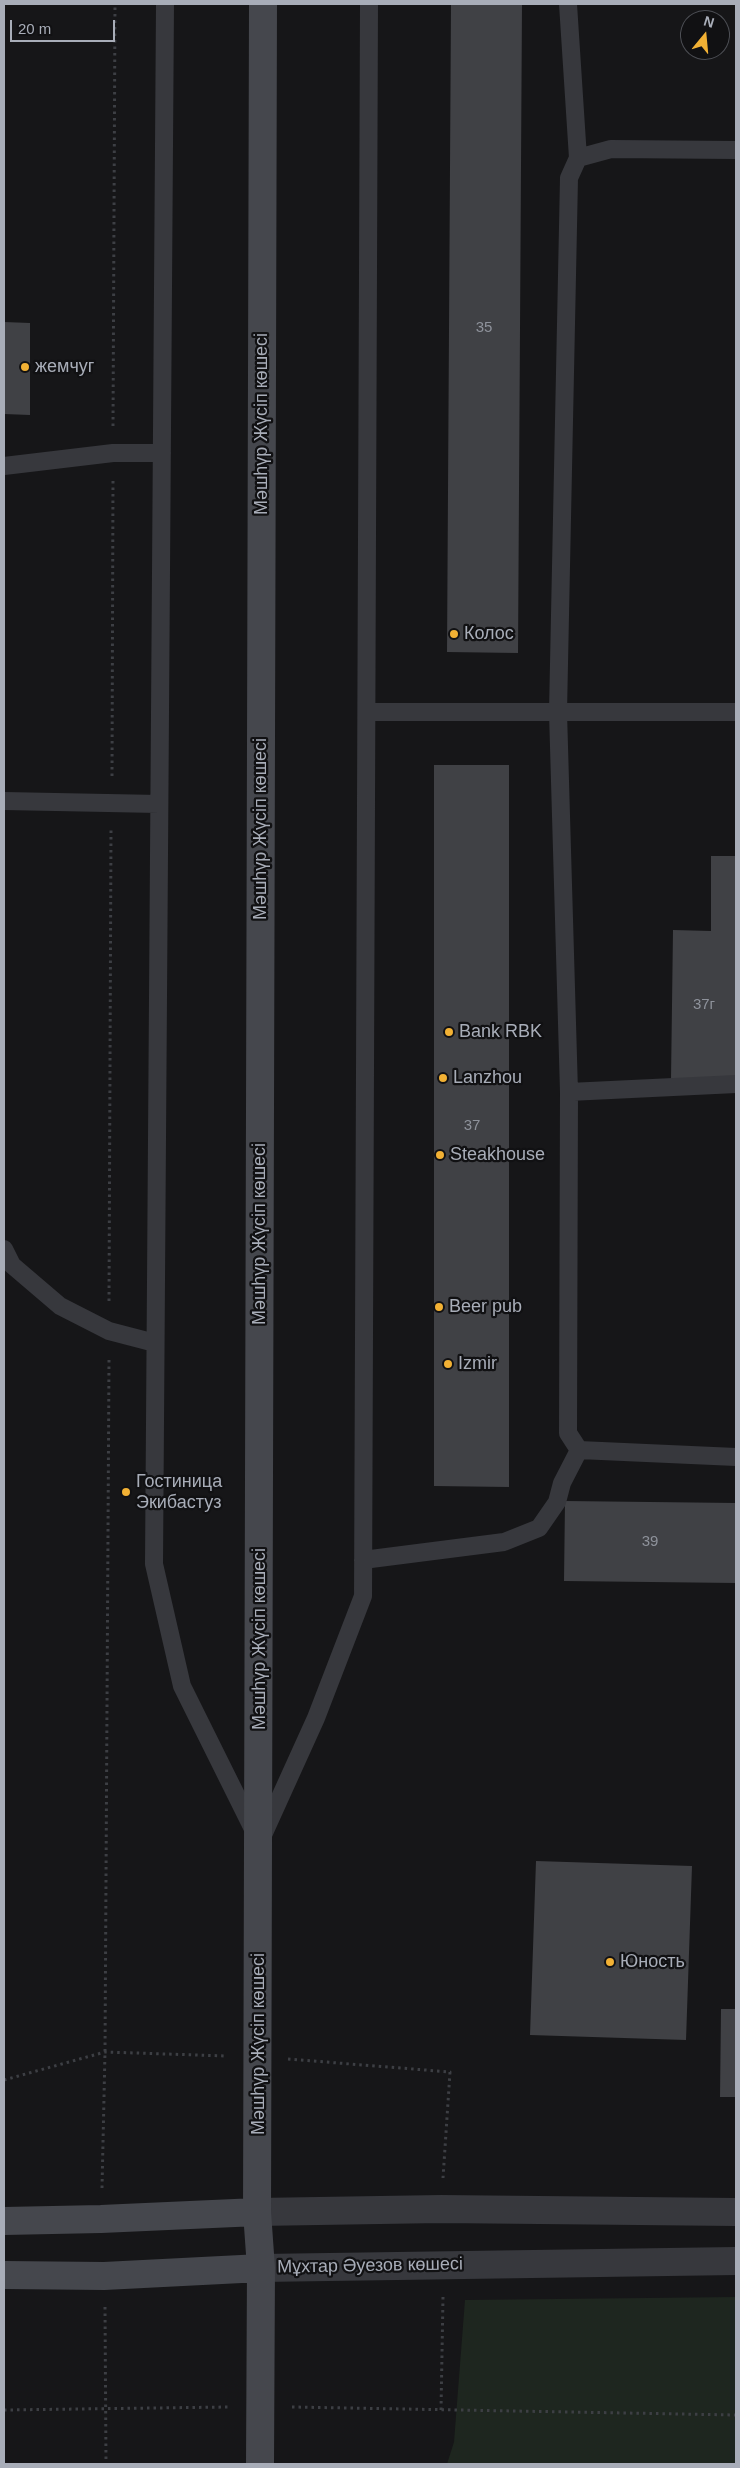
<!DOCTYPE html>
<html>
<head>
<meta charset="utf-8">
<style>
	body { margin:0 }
	#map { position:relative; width:740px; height:2468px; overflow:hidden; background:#161618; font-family:Helvetica,sans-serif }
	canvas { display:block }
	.frame { position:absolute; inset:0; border:5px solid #a8adb8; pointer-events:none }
	.north { position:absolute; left:680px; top:10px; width:50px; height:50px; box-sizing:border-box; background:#111113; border:1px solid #4d4f55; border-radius:50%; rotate:17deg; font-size:14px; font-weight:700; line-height:20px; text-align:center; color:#a8adb8 }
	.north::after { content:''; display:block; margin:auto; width:18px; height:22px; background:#f2b134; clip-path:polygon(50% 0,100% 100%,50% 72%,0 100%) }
	.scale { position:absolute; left:10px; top:20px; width:105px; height:22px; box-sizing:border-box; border:2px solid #a8adb8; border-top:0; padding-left:6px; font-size:15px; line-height:18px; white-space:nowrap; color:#a8adb8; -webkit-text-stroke:4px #111113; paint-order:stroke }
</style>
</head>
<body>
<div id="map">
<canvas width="740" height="2468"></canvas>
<div class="frame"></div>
<div class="north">N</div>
<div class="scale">20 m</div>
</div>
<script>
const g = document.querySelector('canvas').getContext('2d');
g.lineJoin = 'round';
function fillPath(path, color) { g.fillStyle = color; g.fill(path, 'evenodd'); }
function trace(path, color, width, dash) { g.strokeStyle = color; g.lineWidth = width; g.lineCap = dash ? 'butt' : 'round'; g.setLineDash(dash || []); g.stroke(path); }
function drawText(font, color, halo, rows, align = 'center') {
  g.font = font + ' Helvetica,sans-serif'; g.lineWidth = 4.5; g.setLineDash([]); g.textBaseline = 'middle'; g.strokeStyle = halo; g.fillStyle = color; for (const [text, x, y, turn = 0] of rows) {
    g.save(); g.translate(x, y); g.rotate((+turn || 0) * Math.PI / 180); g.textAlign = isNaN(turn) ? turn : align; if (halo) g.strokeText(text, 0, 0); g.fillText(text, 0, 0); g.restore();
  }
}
fillPath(new Path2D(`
	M736 2297V2464H447L454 2442 465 2300Z`), '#1e261f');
fillPath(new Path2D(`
	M451 4H522L518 653 447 652Z
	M4 322 30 323V415L4 414Z
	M434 765H509V1487L434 1486Z
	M711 856H736V1079H671L673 930 711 931Z
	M565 1501 736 1503V1583L564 1581Z
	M536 1861 692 1866 686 2040 530 2035Z
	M721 2009H736V2097H720Z`), '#404145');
trace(new Path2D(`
	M113 426 115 4
	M112 776 113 479
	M109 1301 111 829
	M288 2059 450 2072 443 2178
	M4 2080 105 2052 227 2056
	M102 2188 105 2052 109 1359
	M105 2307 106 2464
	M292 2407 736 2415
	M4 2410 228 2407
	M441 2410 443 2297`), '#3d3f44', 3, [2.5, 4]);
trace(new Path2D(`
	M165 4 154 1564 182 1686 255 1833
	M568 4 578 158
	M4 466 113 453H162
	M367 712H736
	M4 801 159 804
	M569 1092 736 1084
	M4 1249 12 1265 60 1306 109 1331 155 1343
	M579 1450 568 1433 569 1092 558 712 569 178 578 158 611 149 736 150
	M363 1560 504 1542 539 1528 557 1502 562 1483 579 1450 736 1457
	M263 1835 316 1718 363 1596 369 4`), '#37383d', 18);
trace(new Path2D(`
	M257 2212 441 2209 736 2212
	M261 2268 736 2261`), '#37383d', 28);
trace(new Path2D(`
	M4 2221 101 2219 257 2212
	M4 2275 104 2276 261 2268
	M260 2464 261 2268 257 2212 263 4`), '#45474d', 28);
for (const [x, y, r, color] of [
	[25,367,5,"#f2b134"],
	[454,634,5,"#f2b134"],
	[449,1032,5,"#f2b134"],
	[443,1078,5,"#f2b134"],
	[440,1155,5,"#f2b134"],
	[439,1307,5,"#f2b134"],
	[448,1364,5,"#f2b134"],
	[126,1492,5,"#f2b134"],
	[610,1962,5,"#f2b134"]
]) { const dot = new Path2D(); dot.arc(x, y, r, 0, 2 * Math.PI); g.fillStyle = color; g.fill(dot); trace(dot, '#111113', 2); }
drawText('15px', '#8e929b', null, [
	["35",484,328],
	["37г",704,1005],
	["37",472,1126],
	["39",650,1542]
]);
drawText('18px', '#a8adb8', '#111113', [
	["жемчуг",35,367],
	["Колос",464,634],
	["Bank RBK",459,1032],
	["Lanzhou",453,1078],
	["Steakhouse",450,1155],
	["Beer pub",449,1307],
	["Izmir",458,1364],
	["Гостиница",136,1482],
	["Экибастуз",136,1503],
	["Юность",620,1962]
], 'left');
drawText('18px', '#a8adb8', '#111113', [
	["Мәшһүр Жүсіп көшесі",262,424,-90],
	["Мәшһүр Жүсіп көшесі",261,829,-90],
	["Мәшһүр Жүсіп көшесі",260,1234,-90],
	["Мәшһүр Жүсіп көшесі",260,1639,-90],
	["Мәшһүр Жүсіп көшесі",259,2044,-90],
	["Мұхтар Әуезов көшесі",370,2266,-1]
]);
</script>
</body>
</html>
